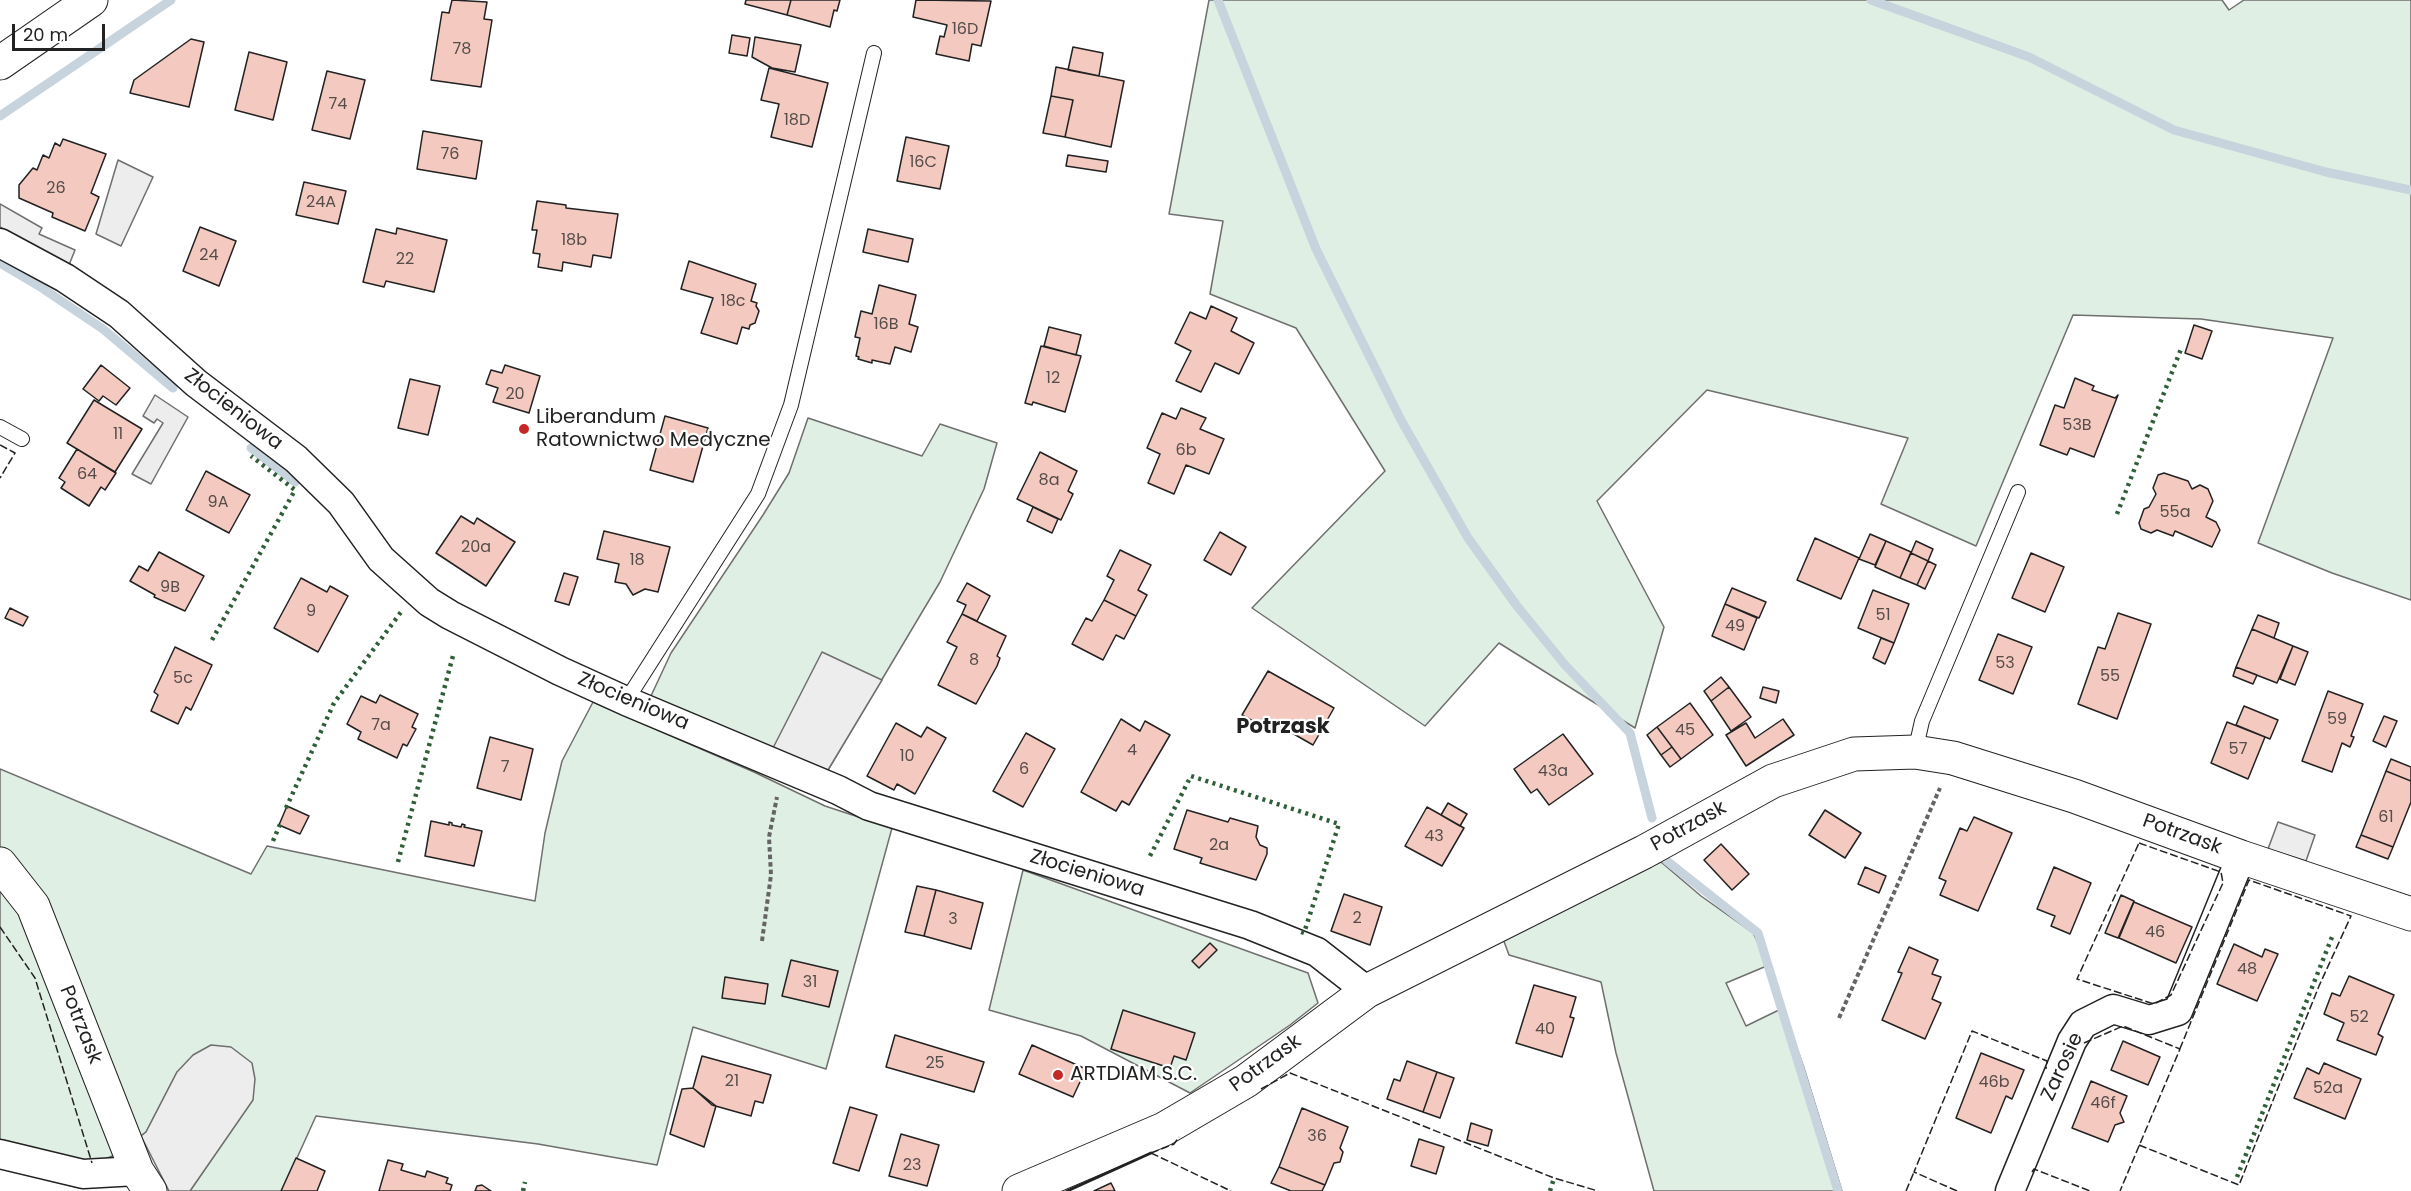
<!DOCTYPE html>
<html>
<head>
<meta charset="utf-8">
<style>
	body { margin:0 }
	#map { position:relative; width:2411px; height:1191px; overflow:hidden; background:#fff; font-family:Poppins,sans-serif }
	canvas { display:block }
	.scale { position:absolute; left:12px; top:24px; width:93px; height:27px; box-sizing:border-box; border:3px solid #222; border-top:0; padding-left:8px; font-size:18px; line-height:21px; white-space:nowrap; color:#222; -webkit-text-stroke:4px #fff; paint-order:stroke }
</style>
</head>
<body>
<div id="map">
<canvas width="2411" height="1191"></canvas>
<div class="scale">20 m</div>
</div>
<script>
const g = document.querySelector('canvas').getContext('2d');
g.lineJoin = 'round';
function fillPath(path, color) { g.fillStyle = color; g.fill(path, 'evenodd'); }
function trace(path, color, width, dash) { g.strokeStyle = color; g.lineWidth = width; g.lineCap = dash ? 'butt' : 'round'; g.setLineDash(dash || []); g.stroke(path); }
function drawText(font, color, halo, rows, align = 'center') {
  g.font = font + ' Poppins,sans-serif'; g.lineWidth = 4.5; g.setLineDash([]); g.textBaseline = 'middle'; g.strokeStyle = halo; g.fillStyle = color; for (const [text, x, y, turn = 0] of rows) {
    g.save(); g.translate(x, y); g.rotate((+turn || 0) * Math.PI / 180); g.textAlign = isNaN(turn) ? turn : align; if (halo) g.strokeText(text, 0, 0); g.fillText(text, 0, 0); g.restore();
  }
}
const green = new Path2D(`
	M1209 0H2222L2229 10 2244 0H2411V600L2332 573 2258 543 2333 338 2201 319 2073 315 1976 546 1881 504 1908 438 1707 390 1597 501 1664 627 1635 728 1499 643 1425 726 1252 608 1385 471 1296 328 1210 294 1223 221 1169 214Z
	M808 418 922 456 940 424 997 443 984 489 940 582 828 770 650 698 671 653 763 515 789 473Z
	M593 702 754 772 825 806 892 828 826 1069 693 1027 657 1165 538 1144 316 1116 282 1191H190L253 1099 177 1072 146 1132 115 1155 92 1164 0 1141V769L251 874 267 846 535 901 545 833 562 761Z
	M1661 862 1701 896 1753 933 1769 965 1726 983 1746 1026 1783 1008 1804 1068 1842 1191H1654L1616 1053 1601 982 1509 955 1502 936Z
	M1023 870 1308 973 1318 1003 1290 1025 1190 1093 1081 1036 989 1010Z`);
fillPath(green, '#e0efe3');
trace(green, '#6f6f6f', 1.5);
const parking = new Path2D(`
	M118 160 153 177 121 246 96 234Z
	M0 204 42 228 39 234 75 250 69 265 0 227Z
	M155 395 188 417 151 484 132 474 163 423 157 419 154 423 143 416Z
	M822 652 882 680 828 770 773 748Z
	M2278 822 2315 835 2306 861 2268 849Z
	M211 1045 231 1047 252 1063 255 1079 253 1100 190 1191H169L141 1136 146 1132 177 1072 193 1055Z`);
fillPath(parking, '#ededed');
trace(parking, '#6f6f6f', 1.5);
trace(new Path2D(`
	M1218 0 1316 249 1401 420 1468 538 1517 606 1565 665 1630 733 1652 818
	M1871 0 2029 57 2174 130 2326 172 2411 190
	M0 116 171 0
	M0 263 39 286 103 329 173 388
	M251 448 295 482
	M1667 861 1758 933 1838 1191`), '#c7d3dd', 9);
const building = new Path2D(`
	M452 0 487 2 484 19 492 20 481 87 431 80 442 12 449 13Z
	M746 0H791L787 15 745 4Z
	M791 0H840L837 11 834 10 830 27 787 15Z
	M916 0 991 1 981 46 972 44 969 61 936 54 940 36 944 37 947 25 913 17Z
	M732 35 750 38 747 56 729 53Z
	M755 37 801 45 795 72 772 68 752 57Z
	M191 39 204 42 189 107 130 93 134 80Z
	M1073 47 1103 53 1099 76 1068 70Z
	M249 52 287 62 273 120 235 110Z
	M1056 67 1124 81 1111 147 1065 137 1073 100 1051 96Z
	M769 68 828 83 812 147 771 137 779 104 761 100Z
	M327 71 365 80 350 139 312 130Z
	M1051 96 1073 100 1065 137 1043 133Z
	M423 131 482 141 476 179 417 169Z
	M906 137 949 146 940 189 897 181Z
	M63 139 106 154 91 193 99 197 85 231 52 217 53 213 19 198V185L33 168 37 170 43 155 49 158 55 143 60 146Z
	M1068 155 1108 161 1106 172 1066 166Z
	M304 182 346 191 338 224 296 215Z
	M537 201 566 205V208L618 214 611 258 593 255 591 267 563 262 562 271 538 267 540 254 533 253 537 230H532Z
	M200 227 236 241 219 286 183 271Z
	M397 228 447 240 434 292 386 281 384 287 363 282 376 229 396 234Z
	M868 229 913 239 908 262 863 252Z
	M689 261 756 284 751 301 757 303 756 306 759 311 755 323 750 325 749 329 742 327 737 344 701 333 713 298 681 289Z
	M879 285 916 295 909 324 918 327 911 352 895 347 890 364 872 360V363L858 359 859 357 856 356 860 338 855 337 861 311 872 314Z
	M1211 306 1237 318 1231 331 1254 343 1239 374 1215 363 1201 392 1176 381 1191 351 1175 343 1190 312 1206 319Z
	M2194 325 2212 331 2202 359 2185 353Z
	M1049 327 1081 335 1076 355 1044 346Z
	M1041 346 1081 356 1065 412 1033 402 1032 405 1025 403Z
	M101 365 130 388 116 405 103 396 99 401 83 389Z
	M505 365 540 376 529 413 493 402 498 388 486 384 491 370 502 373Z
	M2075 378 2094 386 2092 390 2115 398 2118 395 2094 457 2070 448 2067 455 2040 445 2055 405 2064 408Z
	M410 379 440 386 428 435 398 428Z
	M94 400 142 429 115 472 67 443Z
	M1181 408 1206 418 1200 429 1224 439 1209 474 1186 465 1174 494 1148 483 1160 454 1147 448 1162 413 1176 419Z
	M665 416 708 428 693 482 650 470Z
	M77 449 116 473 105 490 101 487 89 506 61 488 65 482 59 478Z
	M1040 452 1077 471 1068 491 1073 494 1061 520 1017 499Z
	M206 471 250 495 229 533 186 510Z
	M2164 473 2188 481 2192 489 2200 485 2208 489 2213 501 2206 517 2216 522 2220 530 2212 547 2175 531 2173 536 2157 530 2151 533 2141 529 2139 523 2144 509 2149 507 2156 494 2153 488 2158 475Z
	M1033 507 1058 519 1052 533 1027 521Z
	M461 516 474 524 477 518 515 542 486 586 436 553Z
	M604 531 670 547 658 592 645 589 633 595 626 584 615 582 619 564 597 559Z
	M1220 532 1246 547 1231 575 1204 560Z
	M1870 534 1886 541 1875 565 1859 559Z
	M1815 538 1859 558 1841 599 1797 580Z
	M1886 541 1911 552 1900 578 1875 567Z
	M1916 541 1933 549 1928 561 1911 553Z
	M1120 550 1151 565 1138 590 1147 595 1136 616 1104 600 1114 580 1107 576Z
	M159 552 204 576 185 611 154 597 155 595 130 581 139 566 148 571Z
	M1911 553 1928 561 1917 585 1900 578Z
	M2031 553 2064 567 2045 612 2012 598Z
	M1928 561 1936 565 1925 589 1917 585Z
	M564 573 578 577 569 605 555 601Z
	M301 578 327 592 330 586 348 596 318 652 274 628Z
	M967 583 990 596 977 621 962 614 966 605 957 601Z
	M1732 588 1766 602 1759 618 1725 604Z
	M1873 590 1909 604 1894 643 1858 628Z
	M1104 600 1136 616 1124 639 1116 635 1103 660 1072 644 1086 618 1092 621Z
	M1725 604 1757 618 1744 650 1712 636Z
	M10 608 28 617 23 626 5 618Z
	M2118 613 2151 624 2117 719 2078 704 2098 647 2105 649Z
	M962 614 1006 636 997 656 1000 658 997 666 976 704 938 685 957 647 947 642Z
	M2258 615 2279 623 2274 638 2252 629Z
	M2252 629 2293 646 2277 683 2236 667Z
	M1998 634 2032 647 2013 694 1979 680Z
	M1881 638 1894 643 1885 664 1873 658Z
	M2293 646 2308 652 2295 685 2280 679Z
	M175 647 212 665 191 710 186 707 178 724 151 711 158 695 154 692Z
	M2236 667 2257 675 2253 684 2233 676Z
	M1268 671 1334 708 1313 745 1264 717 1260 725 1242 715Z
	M1721 677 1729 687 1711 701 1704 691Z
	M1729 687 1751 717 1731 731 1711 701Z
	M1763 687 1779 691 1776 703 1760 698Z
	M2328 691 2363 704 2351 736 2354 737 2350 747 2342 743 2332 772 2302 761Z
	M380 695 418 714 412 727 416 729 407 746 403 744 397 758 358 739 361 732 347 724 361 696 376 703Z
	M1690 703 1713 735 1681 759 1657 727Z
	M2244 706 2278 720 2270 739 2236 725Z
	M2384 716 2397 721 2386 747 2373 741Z
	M1121 719 1140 731 1145 721 1170 735 1129 805 1122 801 1116 811 1081 792Z
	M1783 719 1794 735 1746 766 1726 735 1746 723 1755 738Z
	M2227 722 2265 737 2248 779 2211 763Z
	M896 723 921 737 927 727 946 738 915 794 897 784 894 790 867 776Z
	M1657 727 1672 747 1661 755 1647 735Z
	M1026 733 1055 749 1023 807 993 791Z
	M1563 734 1593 774 1549 805 1537 789 1531 793 1514 769Z
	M490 737 533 749 521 800 477 788Z
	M1672 747 1681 759 1670 767 1661 755Z
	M2391 759 2411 767V781L2386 771Z
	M2386 771 2411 781V802L2393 847 2361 835Z
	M1448 803 1467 814 1460 826 1441 815Z
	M287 806 309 816 300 834 279 825Z
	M1427 807 1464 828 1442 866 1405 846Z
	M1187 810 1228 822 1230 818 1258 826 1256 837 1260 845 1267 848V854L1256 880 1200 863 1202 858 1174 849Z
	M1825 810 1861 833 1845 858 1809 835Z
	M1974 817 2012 833 1978 911 1940 895 1946 881 1939 878 1960 828 1967 831Z
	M431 821 449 825V822L452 823V825L461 827 462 824 465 825 464 827 482 831 474 866 425 856Z
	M2361 835 2393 847 2388 859 2356 847Z
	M1721 844 1749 874 1732 890 1704 860Z
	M1865 867 1886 876 1879 893 1858 884Z
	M2054 867 2091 883 2070 934 2051 926 2055 916 2037 909Z
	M917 886 936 890 924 936 905 932Z
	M936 890 983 903 971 949 924 936Z
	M1344 894 1382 907 1370 945 1331 931Z
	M2121 895 2134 901 2118 938 2105 933Z
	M2134 902 2192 927 2176 963 2119 938Z
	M1210 943 1217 950 1199 968 1192 961Z
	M2234 944 2262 957 2265 949 2278 954 2257 1001 2217 984Z
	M1909 947 1938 960 1932 974 1941 977 1932 999 1941 1003 1925 1039 1882 1020 1902 973 1898 972Z
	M791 960 838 971 829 1007 782 996Z
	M2349 976 2394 995 2378 1034 2383 1037 2376 1055 2337 1040 2344 1023 2324 1014 2332 993 2340 996Z
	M725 977 768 984 765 1004 722 998Z
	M1534 985 1576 997 1570 1017 1574 1018 1562 1057 1516 1043Z
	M1123 1010 1195 1033 1186 1060 1174 1056 1170 1068 1111 1049Z
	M895 1035 984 1062 974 1092 886 1067Z
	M2123 1041 2160 1057 2148 1085 2111 1070Z
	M1032 1045 1086 1069 1073 1097 1019 1074Z
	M1981 1053 2024 1070 2012 1099 2006 1096 1991 1133 1956 1118Z
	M702 1056 771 1075 763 1103 755 1101 751 1116 712 1105 693 1088Z
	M1407 1061 1437 1072 1423 1112 1387 1099 1394 1079 1400 1081Z
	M2324 1063 2361 1079 2345 1119 2294 1098 2307 1068 2319 1074Z
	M1437 1072 1454 1078 1440 1118 1423 1112Z
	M2091 1081 2127 1096 2120 1113 2124 1122 2115 1125 2108 1142 2072 1128Z
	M693 1088 716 1106 704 1147 670 1134 682 1089Z
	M850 1107 877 1115 859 1171 833 1163Z
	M1302 1108 1348 1127 1340 1148 1343 1152 1340 1162 1334 1163 1325 1185 1279 1167Z
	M1471 1123 1492 1130 1488 1146 1467 1140Z
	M901 1134 939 1145 927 1186 889 1176Z
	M1419 1139 1444 1147 1436 1174 1411 1166Z
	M296 1158 325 1171 317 1191H281Z
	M388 1160 403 1164 401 1170 425 1177 427 1171 448 1178 446 1183 452 1185 450 1191H379Z
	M1279 1167 1325 1185 1322 1191H1291L1271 1183Z
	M1111 1183 1115 1191H1094Z
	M482 1185 491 1191H475L477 1186Z`);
fillPath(building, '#f3c9c0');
trace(building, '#222', 1.5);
const service = new Path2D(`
	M0 427 22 439
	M626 701 758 494 791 405 874 53
	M1915 752 1922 721 2018 492`);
const minor = new Path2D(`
	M0 243 65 278 119 314 196 383 296 459 341 503 381 559 429 602 450 615 560 671 626 701 838 790 869 806 1250 925 1317 952 1367 991
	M0 1154 83 1174 137 1171
	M2010 1191 2072 1041 2083 1024 2113 1009 2149 1020 2178 1011 2241 857`);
const tertiary = new Path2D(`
	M0 63 91 0
	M0 864 33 906 137 1171 150 1191
	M1019 1191 1164 1129 1246 1081 1367 991 1644 852 1773 781 1854 754 1915 752 1953 758 2074 796 2241 857 2411 914`);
trace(service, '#222', 16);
trace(minor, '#222', 31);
trace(tertiary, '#222', 35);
trace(new Path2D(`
	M762 941 771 875 769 837 777 797
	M1839 1018 1940 788`), '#646464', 4, [4.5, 3]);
trace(service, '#fff', 14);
trace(minor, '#fff', 28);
trace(tertiary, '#fff', 33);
trace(new Path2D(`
	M2117 514 2181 349
	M212 640 295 490 251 456
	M286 808 334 703 401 612
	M273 841 281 822
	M1150 856 1191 776 1339 824 1304 933 1299 931
	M398 862 454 652
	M2237 1177 2332 937
	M523 1191 525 1182
	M1550 1191 1554 1178`), '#2f5e38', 4.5, [3, 4.5]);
trace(new Path2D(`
	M0 445 15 453 0 478
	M2139 843 2221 872 2223 883 2171 995 2154 1004 2077 979Z
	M0 927 35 978 92 1163
	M2084 1043 2123 1026 2180 1049 2120 1191
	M1261 1089 1290 1073 1554 1178 1598 1191
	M2139 1145 2239 1185 2319 986 2351 916 2249 880 2179 1051
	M1151 1153 1174 1144 1179 1137
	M1151 1153 1231 1191
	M2032 1172 2034 1169 2090 1191
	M1906 1191 1914 1172
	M1957 1191 1914 1172 1972 1031 2047 1061 2046 1069`), '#222', 1.5, [8, 3]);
trace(new Path2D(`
	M1067 1191 1151 1153`), '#222', 3);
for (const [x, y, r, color] of [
	[524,429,6,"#c62828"],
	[1058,1075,6,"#c62828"]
]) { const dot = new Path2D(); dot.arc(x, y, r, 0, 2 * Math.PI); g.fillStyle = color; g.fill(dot); trace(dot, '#fff', 2); }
drawText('16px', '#564c4a', null, [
	["16D",965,30],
	["78",462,50],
	["74",338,105],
	["18D",797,121],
	["76",450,155],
	["16C",923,163],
	["26",56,189],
	["24A",321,203],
	["18b",574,241],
	["24",209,256],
	["22",405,260],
	["18c",733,302],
	["16B",886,325],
	["12",1053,379],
	["20",515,395],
	["53B",2077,426],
	["11",118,435],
	["6b",1186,451],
	["64",87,475],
	["8a",1049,481],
	["9A",218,503],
	["55a",2175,513],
	["20a",476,548],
	["18",637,561],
	["9B",170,588],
	["9",311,612],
	["51",1883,616],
	["49",1735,627],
	["8",974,661],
	["53",2005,664],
	["55",2110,677],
	["5c",183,679],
	["59",2337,720],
	["7a",381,726],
	["45",1685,731],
	["57",2238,750],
	["4",1132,751],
	["10",907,757],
	["7",505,768],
	["6",1024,770],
	["43a",1553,772],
	["61",2386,818],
	["43",1434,837],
	["2a",1219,846],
	["2",1357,919],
	["3",953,920],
	["46",2155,933],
	["48",2247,970],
	["31",810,983],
	["52",2359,1018],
	["40",1545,1030],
	["25",935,1064],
	["21",732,1082],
	["46b",1994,1083],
	["52a",2328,1089],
	["46f",2103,1104],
	["36",1317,1137],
	["23",912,1166]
]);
drawText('20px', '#222', '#fff', [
	["Złocieniowa",233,410,38],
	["Złocieniowa",633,702,23],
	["Potrzask",1689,827,-29],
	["Potrzask",2182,835,20],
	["Złocieniowa",1087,874,17],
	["Potrzask",80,1025,68],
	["Potrzask",1266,1064,-36],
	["Zarosie",2063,1067,-65]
]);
drawText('20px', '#222', '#fff', [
	["Liberandum",536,418],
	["Ratownictwo Medyczne",536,441],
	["ARTDIAM S.C.",1070,1075]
], 'left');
drawText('bold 21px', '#222', '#fff', [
	["Potrzask",1283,728]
]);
</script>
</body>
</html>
